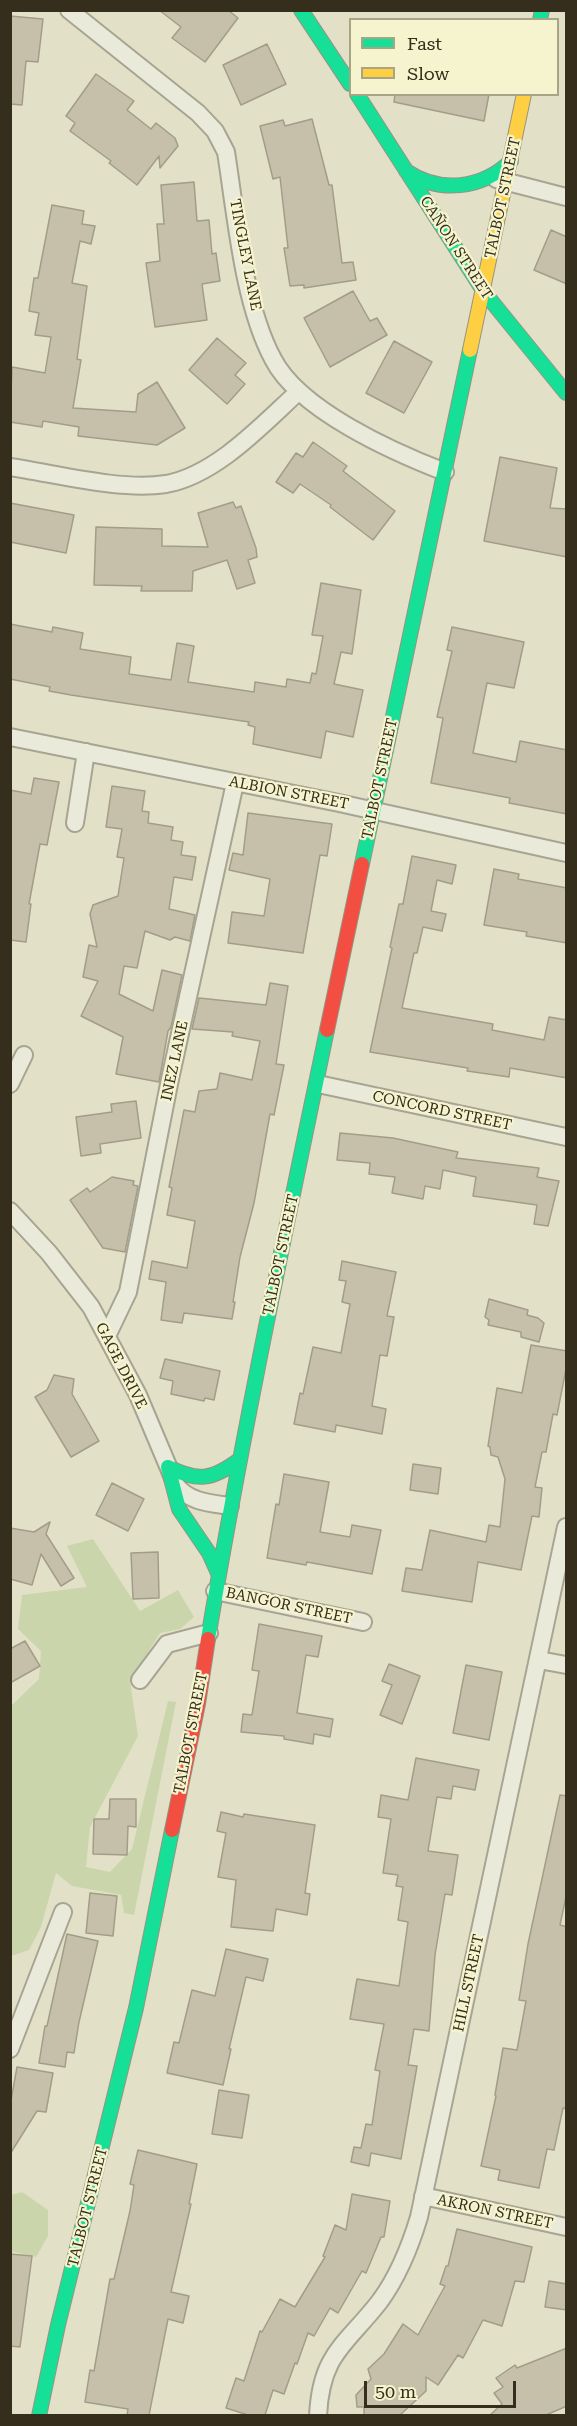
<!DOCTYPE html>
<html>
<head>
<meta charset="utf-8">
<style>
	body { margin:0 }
	#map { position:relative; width:577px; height:2426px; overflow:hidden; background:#e2e1c8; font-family:"Roboto Serif",serif }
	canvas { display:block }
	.frame { position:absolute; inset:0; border:12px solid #352e1c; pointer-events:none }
	.legend { position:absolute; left:349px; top:18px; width:210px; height:78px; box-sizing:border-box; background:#f5f4ce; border:2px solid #a8a587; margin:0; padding:8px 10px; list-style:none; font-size:18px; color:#352e1c }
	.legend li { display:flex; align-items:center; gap:12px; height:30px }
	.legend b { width:30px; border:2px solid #a8a587 }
	.scale { position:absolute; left:364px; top:2381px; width:152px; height:27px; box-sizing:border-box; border:3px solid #352e1c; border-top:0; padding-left:8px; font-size:18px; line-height:21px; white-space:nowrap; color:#352e1c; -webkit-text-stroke:4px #f5f4ce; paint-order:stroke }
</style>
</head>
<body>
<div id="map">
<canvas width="577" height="2426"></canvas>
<div class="frame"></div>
<ul class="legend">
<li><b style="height:8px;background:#16e098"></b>Fast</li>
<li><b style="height:8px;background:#ffcf43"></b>Slow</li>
</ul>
<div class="scale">50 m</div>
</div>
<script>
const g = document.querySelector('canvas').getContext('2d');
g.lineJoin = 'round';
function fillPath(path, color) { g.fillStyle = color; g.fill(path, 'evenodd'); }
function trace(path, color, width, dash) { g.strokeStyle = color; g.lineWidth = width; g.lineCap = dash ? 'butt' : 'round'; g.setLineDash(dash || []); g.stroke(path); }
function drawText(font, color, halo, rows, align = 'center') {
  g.font = font + ' "Roboto Serif",serif'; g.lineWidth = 4.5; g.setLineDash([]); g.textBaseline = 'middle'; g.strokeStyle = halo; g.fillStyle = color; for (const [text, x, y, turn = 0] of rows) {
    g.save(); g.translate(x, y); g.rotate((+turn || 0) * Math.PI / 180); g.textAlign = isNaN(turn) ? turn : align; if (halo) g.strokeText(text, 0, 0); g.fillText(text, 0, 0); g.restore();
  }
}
fillPath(new Path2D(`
	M93 1539 140 1611 178 1590 194 1617 180 1629 160 1633 130 1681 138 1736 90 1827 86 1867 110 1872 132 1849 168 1701 176 1702 134 1915 124 1913 121 1895 72 1886 56 1873 41 1927 29 1950 11 1956V1706L39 1679 41 1651 18 1629 22 1595 87 1587 67 1546Z
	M22 2192 48 2210V2236L36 2257 11 2251V2195Z`), '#cad5ab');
const building = new Path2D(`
	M159 10H228L238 18 205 62 172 38 181 27Z
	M10 16 43 19 38 62 26 61 22 105 10 104Z
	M267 44 286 84 241 105 223 65Z
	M96 74 134 101 127 110 151 129 156 123 175 138 178 146 160 168 159 156 137 185 109 163 111 161 70 131 75 123 66 116Z
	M395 94H489L484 121 394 102Z
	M312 119 329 185H332L342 263 353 262 356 280 304 288V285L290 286 284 248H288L280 177 273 179 260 126 283 120 285 126Z
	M194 182 197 221 209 220 212 254 216 253 220 281 202 284 207 320 155 327 146 263 160 261 157 224H164L161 185Z
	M52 205 84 211 82 224 95 226 91 244 80 241 72 283 87 286 77 359 81 360 73 408 136 412 138 394 157 382 185 428 157 445 78 436 79 427 43 421 42 427 10 422 12 367 45 373 51 337 35 335 39 313 29 311 34 278H38Z
	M551 230 567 237V284L534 270Z
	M353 291 370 321 377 318 387 335 330 367 304 318Z
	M217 338 246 363 235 375 245 384 227 404 189 370Z
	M394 341 432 362 404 413 366 393Z
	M313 442 347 466 343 471 395 511 373 540 330 507 331 505 300 484 293 493 276 482 296 453 303 457Z
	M500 457 557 468 550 508 567 509V557L484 541Z
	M233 502 236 508 241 506 256 548 257 557 248 560 255 583 237 589 227 560 193 571 192 591H141L142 586 94 585 96 527 162 529V546L208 547 198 513Z
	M10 503 74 515 66 553 10 542Z
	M321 583 361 590 352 654 341 652 334 684 363 690 353 737 326 731 321 758 253 744 255 727 248 725 249 722 71 695 49 691 50 687 10 679V624L52 632 53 627 83 633 80 649 131 657 129 674 171 680 177 643 194 646 188 682 254 692 255 682 286 687 287 679 310 683 312 673 316 674 323 636 312 635Z
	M452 627 524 642 514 688 487 683 473 753 516 762 520 741 567 750V814L509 803 510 798 431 783 443 718 437 717 452 651 447 650Z
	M34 778 59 782 47 845 40 844 29 904H31L26 942 10 940V790L31 794Z
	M112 786 145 791 142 811 149 812 148 823 173 827 171 840 183 842 181 855 196 857 192 880 174 877 169 909 195 915 190 941 175 937 170 940 145 931 137 968 124 966 119 994 153 1011 162 970 182 975 171 1027 168 1031 159 1082 116 1074 123 1037 81 1016 98 981 83 977 89 945 97 947 90 914 93 905 118 896 124 858 117 857 122 829 106 827Z
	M248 813 332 824 327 856 320 855 303 953 228 943 232 912 264 916 270 879 229 870 233 853 243 855Z
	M412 856 456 865 452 884 437 880 431 911 446 914 442 931 423 927 417 953H414L402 1008 493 1024 492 1030 544 1040 549 1017 567 1020V1078L510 1068 509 1077 467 1071 468 1068 370 1052 392 948 390 947 399 904H403Z
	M494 869 519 874 518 879 567 888V943L526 936 527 932 484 925Z
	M270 983 288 986 276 1064 284 1065 274 1115 270 1114 254 1203 240 1257 233 1302H235L232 1319 184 1313 182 1323 161 1320 166 1282 149 1279 152 1261 187 1268 195 1221 167 1215 172 1188 169 1187 184 1110 195 1112 199 1091 217 1089 220 1073 252 1080 260 1041 232 1036 233 1032 192 1029 199 998 266 1005Z
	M136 1101 141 1138 100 1144 101 1153 81 1156 76 1117 112 1112 111 1104Z
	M340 1133 393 1138 458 1152 456 1158 539 1168 537 1177 559 1181 548 1226 534 1224 537 1205 473 1196 476 1177 443 1170 440 1189 425 1186 423 1199 392 1193 395 1177 369 1174 370 1163 337 1160Z
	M112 1177 134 1181 133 1185 138 1186 125 1252 103 1248 70 1200 87 1188 90 1192Z
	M342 1261 396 1272 387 1316 394 1317 387 1356 380 1355 372 1406 386 1409 382 1434 336 1425 335 1432 294 1424 300 1393 303 1394 313 1347 341 1353 350 1304 342 1302 346 1281 339 1280Z
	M489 1299 528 1310 527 1315 538 1318 544 1323 539 1342 521 1337V1332L488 1325 489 1320 485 1317Z
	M531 1345 567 1351V1364L557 1415 553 1414 546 1452H542L535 1487 542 1488 539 1517 532 1516 521 1570 478 1562 472 1602 402 1591 406 1568 422 1570 430 1530 486 1542 489 1525 500 1527 505 1479 498 1457 491 1455 490 1447 488 1446 497 1388 522 1393Z
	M165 1359 220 1371 214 1400 205 1398 204 1401 171 1394 173 1381 160 1378Z
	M54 1375 74 1379 72 1394 99 1441 71 1457 35 1397 47 1390Z
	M413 1464 441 1468 438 1494 410 1490Z
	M284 1474 329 1482 320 1532 350 1537 352 1525 381 1530 372 1574 307 1562 306 1565 267 1558 276 1504 279 1505Z
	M112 1483 144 1499 128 1531 96 1515Z
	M50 1522 46 1534 74 1578 61 1586 41 1554 32 1585 10 1579V1528L34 1532Z
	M158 1552 159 1598 133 1599 131 1553Z
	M259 1624 322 1636 318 1657 306 1655 297 1713 333 1719 330 1737 314 1734 313 1744 284 1739V1736L241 1732 243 1714 252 1715 259 1671 252 1670Z
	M25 1641 40 1666 10 1683V1649Z
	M389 1664 420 1676 402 1724 380 1715 392 1685 382 1681Z
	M466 1665 502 1672 489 1740 453 1733Z
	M416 1758 479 1770 475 1790 453 1786 451 1799 437 1797 428 1851 458 1855 452 1895 445 1894 435 1955 429 2031 414 2029 408 2065 417 2066 401 2159 371 2153 369 2166 351 2162 354 2147 361 2148 366 2124 372 2125 380 2071 375 2070 384 2024 350 2019 357 1979 399 1986 408 1922 398 1920 403 1887 396 1886 398 1875 383 1873 391 1819 378 1817 381 1795 408 1800Z
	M560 1795 567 1796V1892L560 1925 567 1927V2109L563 2108 554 2150 547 2149 539 2188 498 2180 500 2170 481 2166 496 2096 495 2095 503 2048 517 2050 526 2001 519 2000 528 1944Z
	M110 1799H136V1827L128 1826 127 1855 93 1854 94 1819H109Z
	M221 1812 243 1817 244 1814 315 1825 305 1893 310 1894 307 1915 276 1909 273 1931 231 1927 236 1880 218 1877 226 1833 217 1831Z
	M90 1893 117 1896 113 1936 86 1933Z
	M67 1934 98 1941 79 2022 74 2053 67 2052 65 2067 39 2063 45 2026H47Z
	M226 1949 268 1959 263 1981 246 1977 229 2049H231L223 2085 167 2073 174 2042 179 2043 192 1990 215 1996Z
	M17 2067 53 2073 46 2112 37 2111 10 2154V2106Z
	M219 2090 249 2095 242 2138 212 2134Z
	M138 2150 197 2164 189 2204H191L171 2292 189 2296 183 2323 168 2319 149 2415H127L128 2409 85 2402 90 2370 94 2371 110 2279H114L130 2211 134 2185 130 2184Z
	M352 2194 390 2201 384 2237H381L366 2273 362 2271 338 2313 330 2308 314 2336 308 2333 297 2364 295 2363 284 2394 273 2390 265 2415H248L226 2408 236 2378 244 2381 260 2331 262 2332 280 2299 295 2307 325 2257 323 2256 335 2225 346 2230Z
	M457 2229 532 2247 524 2282 515 2281 502 2326 483 2320 463 2358 458 2355 438 2385 426 2377V2391L400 2415H364V2407H357L356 2395 371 2379 368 2369 384 2354 403 2324 418 2335 445 2286 440 2284 446 2266H448Z
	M10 2254 32 2256 20 2347 10 2346Z
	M549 2281 567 2284V2310L545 2307Z
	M567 2348V2406L546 2415H490L502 2404 494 2393 503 2387 496 2378 515 2365 517 2368Z`);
fillPath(building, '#c6c0aa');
trace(building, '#a29d88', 1.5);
const street = new Path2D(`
	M69 10 198 113 215 131 226 152C236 215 243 303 273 359 299 410 393 452 445 472
	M496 179 566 197
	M10 467C57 474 120 491 166 484 216 475 262 425 298 392
	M10 737 339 803 566 853
	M75 823 86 752
	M10 1084 24 1055
	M318 1084 566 1137
	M10 1211 49 1253 91 1307 138 1395 176 1485C189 1502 209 1503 230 1506
	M107 1336 128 1292 170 1079 235 783
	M215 1591 363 1622
	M539 1660 566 1665
	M140 1680 167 1644 209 1633
	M10 2049 63 1912
	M423 2196 566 2227
	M318 2416C321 2353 346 2345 380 2301 399 2275 410 2247 419 2217L566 1527`);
const fast = new Path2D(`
	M301 10 350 84
	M540 20 542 10
	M357 94 484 292 566 393
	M406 171C440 194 482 189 511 161
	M362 864 470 350
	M168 1467 179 1509 209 1553 218 1573
	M168 1467C198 1482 212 1480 239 1460
	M208 1639C242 1435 285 1233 327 1030
	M39 2416 58 2325 136 2008 172 1830`);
const slow = new Path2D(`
	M470 350 524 94`);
const jam = new Path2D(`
	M327 1030 362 864
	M172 1830 198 1704 208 1639`);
trace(street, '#a7a492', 20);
trace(fast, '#969482', 16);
trace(slow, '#969482', 16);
trace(jam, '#969482', 16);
trace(street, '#eaeadb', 16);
trace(fast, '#16e098', 14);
trace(slow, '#ffcf43', 14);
trace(jam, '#f24e42', 14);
drawText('15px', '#352e1c', '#f5f4ce', [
	["TALBOT STREET",503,198,-78],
	["CAÑON STREET",456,248,57],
	["TINGLEY LANE",245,255,79],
	["TALBOT STREET",380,779,-78],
	["ALBION STREET",289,793,11],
	["INEZ LANE",175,1061,-78],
	["CONCORD STREET",442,1111,12],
	["TALBOT STREET",281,1255,-78],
	["GAGE DRIVE",121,1366,63],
	["BANGOR STREET",289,1606,12],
	["TALBOT STREET",191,1733,-79],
	["HILL STREET",469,1983,-78],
	["TALBOT STREET",88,2207,-76],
	["AKRON STREET",495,2212,12]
]);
</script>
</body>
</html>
